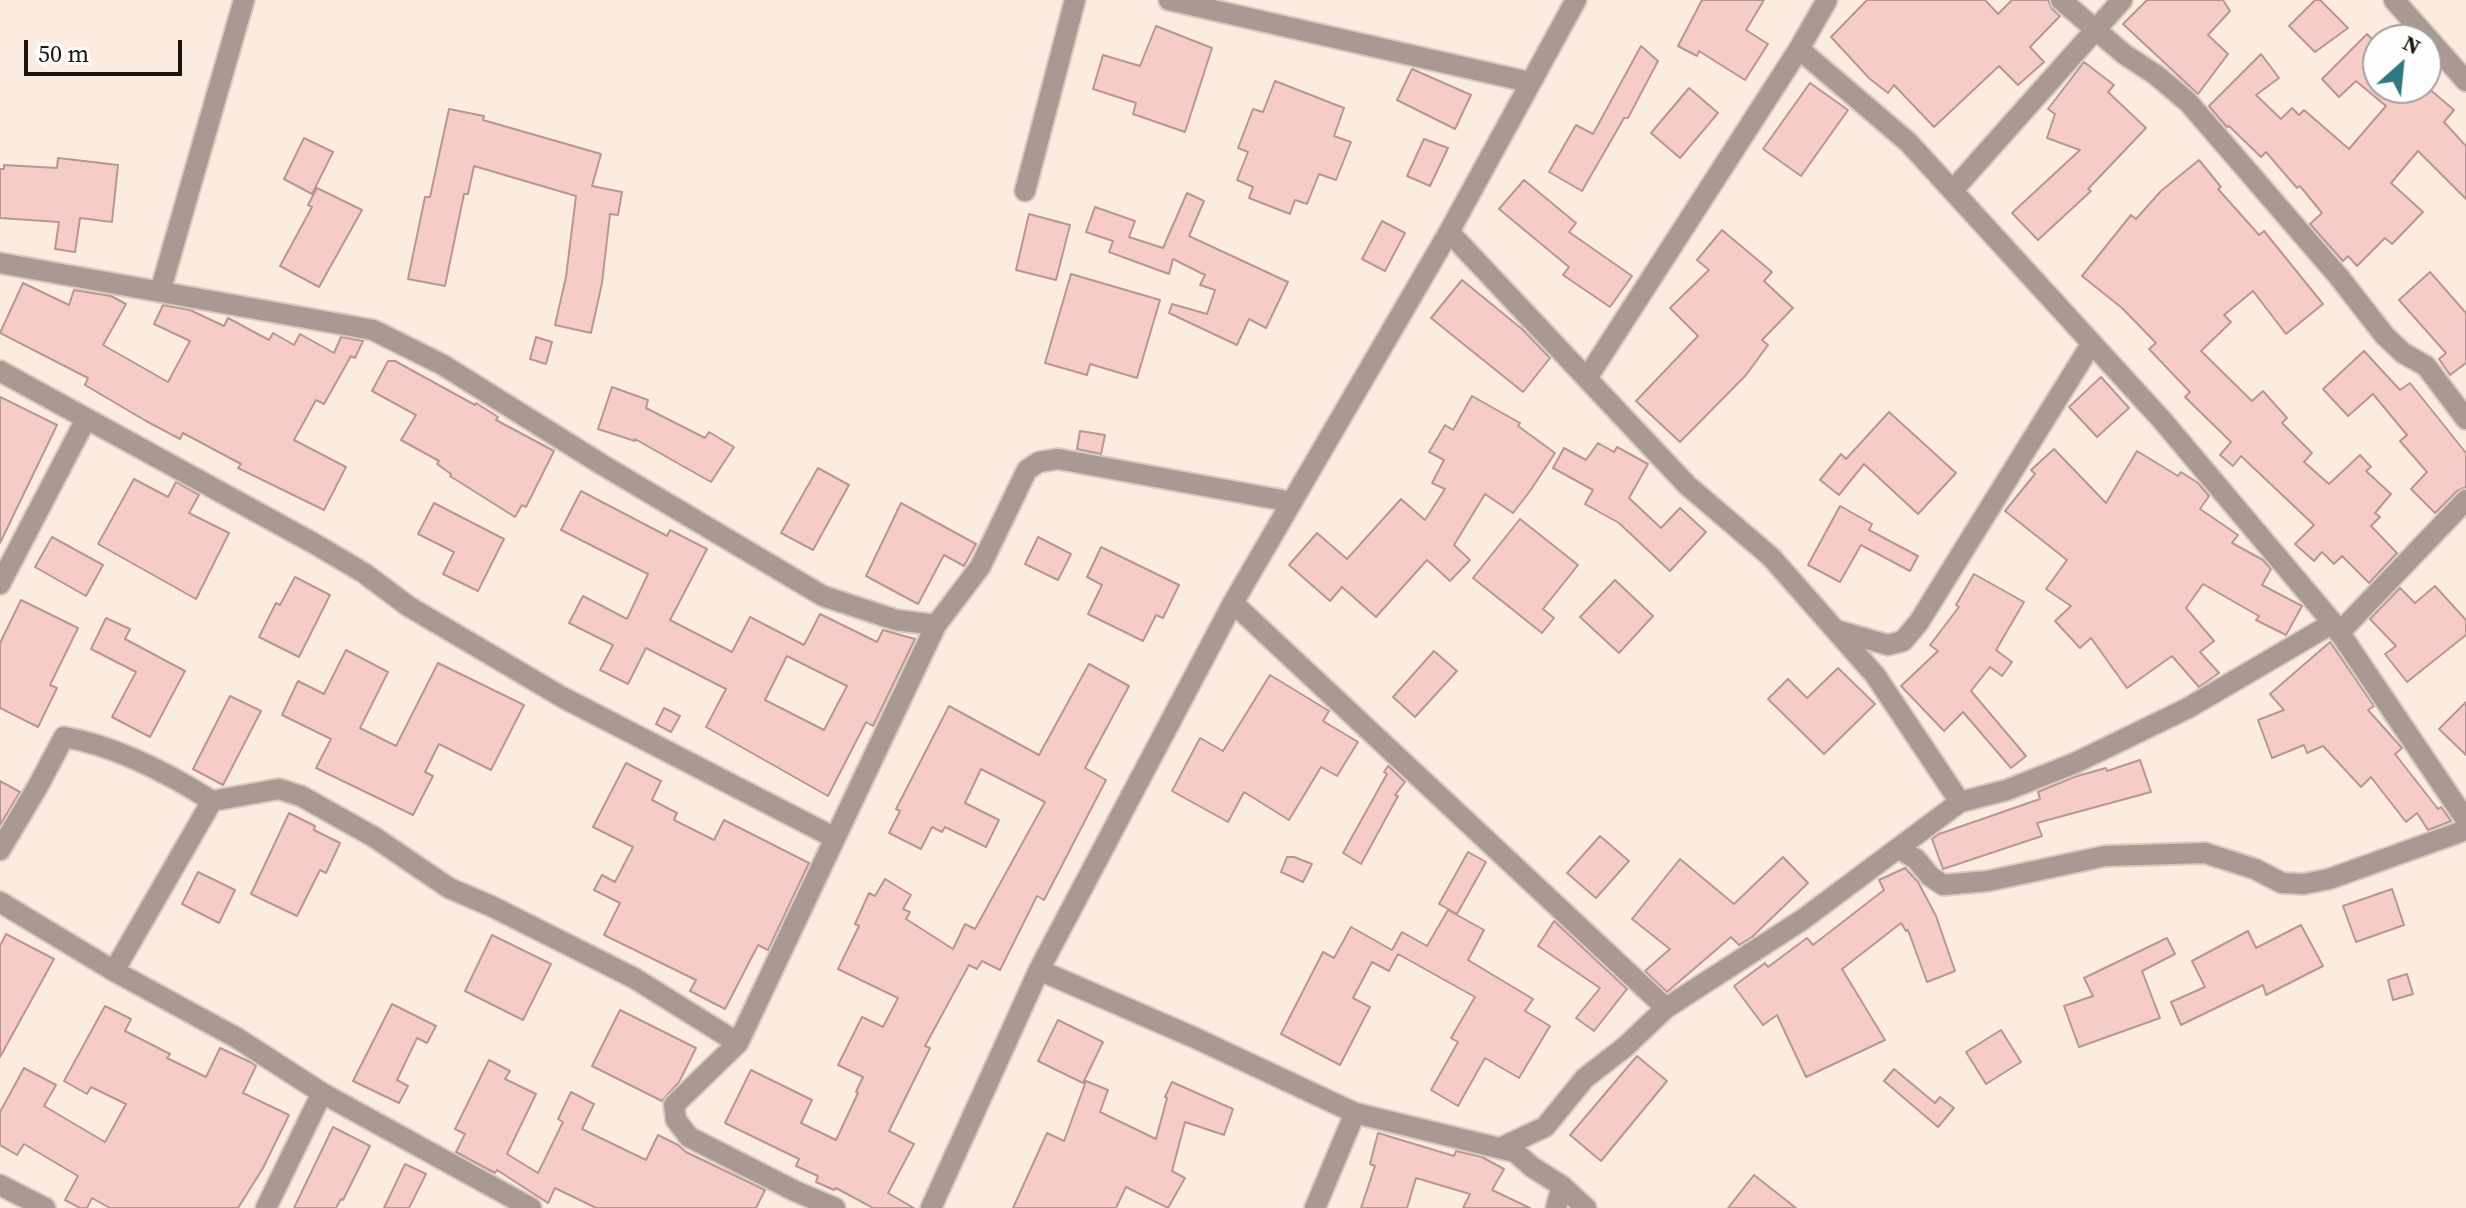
<!DOCTYPE html>
<html>
<head>
<meta charset="utf-8">
<style>
	body { margin:0 }
	#map { position:relative; width:2466px; height:1208px; overflow:hidden; background:#fcecdf; font-family:"Source Serif 4",serif }
	canvas { display:block }
	.north { position:absolute; left:2362px; top:24px; width:80px; height:80px; box-sizing:border-box; background:#fdfdfd; border:2px solid #a4a09d; border-radius:50%; rotate:27deg; font-size:22px; font-weight:700; line-height:32px; text-align:center; color:#1e150d }
	.north::after { content:''; display:block; margin:auto; width:28px; height:36px; background:#2f787e; clip-path:polygon(50% 0,100% 100%,50% 72%,0 100%) }
	.scale { position:absolute; left:24px; top:40px; width:158px; height:36px; box-sizing:border-box; border:4px solid #1e150d; border-top:0; padding-left:10px; font-size:24px; line-height:28px; white-space:nowrap; color:#1e150d; -webkit-text-stroke:6px #fdfdfd; paint-order:stroke }
</style>
</head>
<body>
<div id="map">
<canvas width="2466" height="1208"></canvas>
<div class="north">N</div>
<div class="scale">50 m</div>
</div>
<script>
const g = document.querySelector('canvas').getContext('2d');
g.lineJoin = 'round';
function fillPath(path, color) { g.fillStyle = color; g.fill(path, 'evenodd'); }
function trace(path, color, width, dash) { g.strokeStyle = color; g.lineWidth = width; g.lineCap = dash ? 'butt' : 'round'; g.setLineDash(dash || []); g.stroke(path); }
const building = new Path2D(`
	M1702 0H1764L1746 30 1768 44 1745 80 1699 51 1697 56 1678 46Z
	M1867 0H1985L1998 14 2012 0H2048L2052 9 2060 16 2030 47 2044 62 2018 85 1999 66 1934 127 1894 85 1888 93 1870 79 1831 37Z
	M2147 0H2223L2230 11 2208 35 2228 54 2198 94 2123 24Z
	M2315 0H2320L2348 28 2315 52 2289 26Z
	M1156 26 1212 48 1185 132 1133 114 1136 103 1093 89 1103 55 1140 66Z
	M2367 34 2378 46V88H2428L2454 110 2444 122 2466 146V199L2418 151 2391 183 2423 212 2392 244 2385 238 2357 266 2348 256 2343 261 2310 224 2322 213 2300 186 2297 188 2266 152 2261 157 2229 126 2227 127 2209 106 2261 54 2279 78 2256 95 2281 119 2292 108 2299 115 2304 110 2349 149 2386 106 2356 81 2339 97 2322 79Z
	M1641 46 1658 61 1628 118H1624L1582 191 1549 172 1576 125 1593 134Z
	M2084 62 2114 85 2108 92 2146 128 2088 189 2091 191 2038 240 2012 213 2080 150 2047 138 2055 114 2048 109Z
	M1412 69 1471 95 1455 129 1397 100Z
	M1275 81 1344 108 1334 136 1351 142 1336 180 1319 174 1307 204 1295 200 1290 214 1249 198 1253 187 1237 180 1248 152 1238 148 1253 109 1263 112Z
	M1810 83 1848 110 1801 176 1763 149Z
	M1689 88 1718 113 1680 158 1651 133Z
	M449 109 484 116 483 120 601 154 592 186 622 192 618 215 610 214 602 283 591 333 555 325 566 277 576 196 474 166 468 194H464L445 286 408 279 425 197H430Z
	M304 138 333 152 312 194 284 179Z
	M1424 139 1448 148 1430 186 1407 176Z
	M58 158 118 165 112 222 80 218 75 252 55 249 59 222 0 218V169H4V165L57 168Z
	M2199 160 2221 187 2218 189 2259 235 2264 231 2323 304 2286 334 2253 291 2224 315 2231 322 2201 351 2252 401 2263 391 2287 418 2282 423 2312 453 2304 462 2329 484 2360 455 2371 467 2366 471 2391 494 2375 513 2380 517 2371 526 2397 553 2369 583 2342 556 2334 564 2322 552 2314 561 2295 544 2314 525 2241 456 2233 466 2220 455 2231 442 2185 397 2190 392 2149 349 2156 343 2122 308 2082 276 2131 215 2136 219 2161 191Z
	M1524 180 1576 223 1569 232 1632 276 1610 307 1563 275 1569 267 1499 209Z
	M317 188 362 210 319 287 280 266 312 207 308 205Z
	M1187 193 1204 201 1189 236 1288 282 1266 328 1249 319 1237 345 1169 313 1172 304 1207 314 1215 290 1200 285 1205 275 1173 259 1169 274 1109 252 1113 241 1086 232 1095 207 1135 221 1129 237 1163 248Z
	M1029 214 1070 225 1056 280 1016 270Z
	M1382 221 1405 233 1385 271 1362 259Z
	M1722 230 1772 272 1764 281 1793 308 1762 340 1768 345 1746 375 1680 442 1636 401 1698 336 1670 308 1709 270 1697 260Z
	M2430 272 2466 313V363L2450 375 2439 359 2446 353 2399 300Z
	M1071 274 1160 300 1137 378 1090 364 1087 375 1045 363Z
	M1462 280 1522 329 1550 358 1523 392 1431 318Z
	M23 283 69 305 74 290 111 296 126 304 103 345 168 382 190 341 154 324 163 305 190 310 224 326 228 318 269 340 273 333 294 345 300 334 334 353 341 337 363 341 355 358 351 356 324 404 316 400 294 440 346 467 324 510 238 468 241 464 183 433 180 439 146 421 85 385 88 378 0 333Z
	M536 337 552 342 546 364 530 359Z
	M2364 351 2400 390 2410 383 2466 453V487L2457 491 2435 513 2411 489 2427 472 2400 441 2407 435 2373 394 2348 416 2323 389Z
	M388 361H395L475 405 476 403 498 417 496 420 554 451 526 507 522 505 515 517 450 476 451 474 437 464 439 461 401 440 416 415 372 391Z
	M2101 377 2129 408 2097 437 2069 407Z
	M612 387 648 400 646 408 705 438 709 432 734 447 711 482 635 439V441L598 429Z
	M1472 396 1520 423 1518 426 1555 453 1530 491 1513 513 1485 494 1454 545 1470 560 1450 581 1427 560 1376 617 1342 587 1330 601 1289 565 1317 533 1347 559 1401 499 1425 520 1445 489 1432 483 1444 460 1429 452 1445 425 1453 430Z
	M0 397 57 425 0 543Z
	M1889 412 1956 473 1918 514 1864 464 1839 495 1820 480 1841 454 1846 459Z
	M1080 431 1105 435 1101 454 1077 449Z
	M1598 443 1614 452 1617 447 1648 464 1629 498 1661 528 1680 508 1706 532 1670 571 1619 523 1585 504 1593 490 1553 468 1564 448 1586 460Z
	M2054 449 2106 503 2137 451 2178 476 2181 472 2198 483 2209 496 2200 509 2238 535 2232 543 2263 560 2271 569 2262 585 2302 606 2286 635 2256 620 2259 616 2203 584 2186 608 2214 641 2200 652 2219 673 2199 687 2172 656 2127 688 2091 638 2080 648 2055 621 2071 606 2046 589 2067 560 2005 511 2035 474 2031 470Z
	M818 468 849 485 813 550 781 533Z
	M134 479 168 497 176 482 199 495 189 513 229 533 196 599 98 544Z
	M581 491 667 536 670 530 707 549 670 620 732 652 750 617 804 645 820 614 877 642 883 630 915 639 873 726 866 722 828 796 706 727 726 689 646 648 628 684 600 670 613 645 569 623 583 596 627 619 648 574 561 530ZM787 656 847 686 824 730 765 700Z
	M434 503 504 539 478 591 443 574 454 552 418 534Z
	M901 503 976 544 964 566 944 555 918 604 866 576Z
	M1840 506 1872 524 1869 530 1918 556 1910 571 1861 545 1840 582 1808 565Z
	M1520 519 1578 565 1543 609 1554 618 1542 633 1473 578Z
	M52 537 103 565 86 596 35 567Z
	M1038 537 1071 554 1058 580 1025 564Z
	M1101 547 1179 585 1163 618 1156 615 1143 641 1088 614 1102 585 1087 577Z
	M1974 574 2024 602 1996 650 2012 662 2002 676 1990 667 1971 691 2026 756 2011 768 1963 712 1944 731 1901 686 1938 651 1930 645 1959 607 1956 605Z
	M295 577 330 595 299 657 259 637 276 603 280 605Z
	M1615 580 1653 616 1619 653 1580 617Z
	M2435 586 2466 620V635L2407 682 2385 654 2396 646 2370 619 2400 588 2415 603Z
	M21 600 78 628 50 685 57 688 38 727 0 708V643Z
	M106 618 130 629 125 639 185 671 150 737 112 717 136 672 91 649Z
	M2330 642 2374 706 2368 710 2402 748 2395 754 2438 809 2441 807 2451 821 2428 830 2417 813 2406 822 2371 777 2361 787 2323 746 2307 753 2304 745 2272 758 2258 720 2284 710 2270 694Z
	M346 650 388 672 360 728 396 746 438 663 524 705 491 770 439 744 425 772 433 776 413 815 316 768 331 739 282 715 298 681 324 694Z
	M1434 651 1457 671 1415 717 1393 697Z
	M1089 664 1129 686 1085 768 1106 780 1044 900 1037 896 1000 970 982 961 977 969 969 965 925 1046 930 1048 889 1131 914 1144 888 1193 914 1208H873L836 1188 834 1190 816 1182 818 1176 796 1166 799 1159 725 1123 751 1070 812 1100 801 1123 836 1140 858 1093 856 1092 863 1077 838 1065 862 1017 883 1027 898 998 838 969 859 926 855 924 869 893 875 896 885 879 911 895 903 909 910 912 906 919 953 949 965 924 975 929 1045 802 981 769 965 803 999 820 986 847 945 827 942 832 932 827 921 849 889 833 900 811 896 809 949 706 1039 755Z
	M1838 668 1875 704 1824 754 1768 699 1788 679 1807 698Z
	M1270 675 1329 711 1323 721 1358 742 1337 776 1321 767 1289 820 1244 792 1228 822 1172 791 1200 738 1223 751Z
	M230 696 261 711 223 785 193 769Z
	M2466 702V755L2439 729Z
	M664 708 680 716 671 732 656 724Z
	M2140 760 2151 792 2037 823 2042 836 1943 869 1932 839 1939 834 2040 799 2038 792 2074 777 2106 768 2107 771Z
	M626 763 661 781 652 800 677 813 674 820 714 840 724 820 809 863 768 950 758 945 725 1009 690 991 696 980 604 935 620 903 594 890 602 875 615 882 633 847 593 827Z
	M1388 766 1405 782 1395 795 1398 796 1361 864 1343 853 1387 774 1384 772Z
	M0 781 20 792 0 825Z
	M289 813 315 826 314 830 340 843 326 873 320 870 297 916 251 894Z
	M1600 836 1629 861 1596 898 1567 873Z
	M1468 852 1486 862 1457 914 1439 904Z
	M1287 857H1294L1312 864 1303 882 1281 872Z
	M1783 857 1808 883 1752 937 1739 945 1731 937 1667 992 1645 971 1670 949 1632 919 1680 859 1734 904Z
	M1905 868 1918 882 1936 916 1955 971 1927 982 1908 930 1906 931 1901 923 1842 969 1885 1040 1806 1077 1777 1015 1763 1025 1734 986 1765 963 1768 967 1807 938 1813 945 1884 890 1879 880Z
	M198 872 235 890 219 923 182 904Z
	M2392 889 2404 925 2356 942 2343 906Z
	M1448 910 1484 930 1468 960 1533 999 1525 1011 1550 1026 1519 1078 1485 1058 1458 1106 1431 1090 1458 1042 1451 1038 1475 997 1398 954 1389 971 1372 962 1353 998 1370 1007 1340 1065 1281 1034 1323 952 1334 958 1351 927 1392 950 1402 932 1427 946Z
	M1554 921 1627 989 1594 1031 1576 1018 1600 988 1538 946Z
	M2301 925 2323 966 2266 995 2263 985 2181 1025 2171 1002 2205 987 2192 961 2248 931 2256 948Z
	M6 934 54 959 0 1057V946Z
	M492 935 551 964 523 1020 465 991Z
	M2167 938 2175 954 2142 971 2160 1018 2079 1047 2064 1006 2093 996 2084 978Z
	M2407 974 2413 994 2393 1000 2388 980Z
	M392 1004 436 1026 427 1043 417 1038 397 1080 408 1086 399 1103 353 1081Z
	M105 1006 131 1019 125 1031 170 1054 167 1058 206 1077 220 1048 250 1062 256 1066 243 1093 289 1115 263 1168 238 1208H110L92 1198 87 1208H80L65 1200 78 1176 24 1144 17 1155 0 1145V1112L24 1068 56 1085 44 1106 105 1142 126 1104 91 1087 87 1094 64 1081Z
	M620 1010 696 1048 679 1082 662 1101 592 1066Z
	M1058 1020 1103 1042 1083 1083 1038 1061Z
	M2001 1030 2021 1062 1986 1084 1966 1052Z
	M1637 1056 1667 1081 1601 1161 1570 1135Z
	M489 1060 510 1071 505 1079 536 1094 507 1154 538 1173 563 1122 558 1119 571 1092 594 1104 582 1129 646 1160 658 1135 678 1145 686 1152 765 1190 756 1208H596L555 1188 548 1203 497 1170 495 1173 456 1152 465 1134 455 1129Z
	M1894 1069 1935 1103 1940 1097 1954 1108 1938 1127 1884 1081Z
	M1086 1081 1108 1090 1100 1112 1156 1139 1167 1098 1165 1097 1172 1082 1233 1109 1224 1135 1185 1122 1172 1171 1185 1178 1168 1208 1126 1187 1116 1208H1013L1047 1133 1064 1141Z
	M333 1127 370 1146 343 1200 341 1199 336 1208H294Z
	M1378 1133 1454 1156 1456 1151 1482 1157 1504 1169 1492 1190 1530 1208H1463L1470 1194 1416 1178 1407 1208H1361L1375 1166 1370 1164Z
	M405 1164 426 1174 409 1208H384Z
	M1754 1175 1796 1208H1728Z`);
fillPath(building, '#f6ccc6');
trace(building, '#b99692', 2);
const minor = new Path2D(`
	M1169 0 1529 82
	M2061 0 2124 54 2156 75 2188 102 2339 277 2385 336 2403 353 2426 366 2466 419
	M2394 0 2466 81
	M1799 49 1908 142 2162 420 2333 623 2466 820
	M1953 190 2122 0
	M1025 191 1075 0
	M1449 232 1687 485 1771 557 1875 675 1960 802
	M0 263 373 330 443 365 601 464 823 596 896 620 936 625
	M160 292 244 0
	M0 371 315 544 364 573 408 606 562 697 835 838
	M1587 378 1799 49 1827 0
	M0 584 86 419
	M1233 603 1666 1008
	M1836 630 1888 645 1903 641 1919 622 2092 343
	M2339 633 2466 500
	M1899 849 1916 859 1930 876 1943 885 1988 881 2105 856 2205 853 2255 869 2282 883 2304 884 2329 879 2466 830
	M0 850 38 786 64 737C116 746 168 773 212 801L279 789 301 796 374 837 449 888 491 906 634 978 738 1043
	M0 902 114 971 237 1038 322 1093 531 1208
	M1039 970 1193 1037 1355 1113 1515 1152 1532 1167 1562 1186 1586 1208
	M114 971 212 801
	M1500 1148 1545 1127 1585 1078 1625 1047 1666 1008 1802 920 1960 802 2007 790 2075 763 2188 708 2333 623
	M0 1185 45 1208
	M266 1208 322 1093
	M835 1208 795 1191 689 1137 676 1120 674 1105 738 1043 936 625 980 567 1027 470 1039 462 1058 459 1292 502
	M931 1208 1039 970 1233 603 1449 232 1576 0
	M1315 1208 1355 1113
	M1556 1208 1562 1186`);
trace(minor, '#d8cabd', 24);
trace(minor, '#aa9893', 20);
</script>
</body>
</html>
